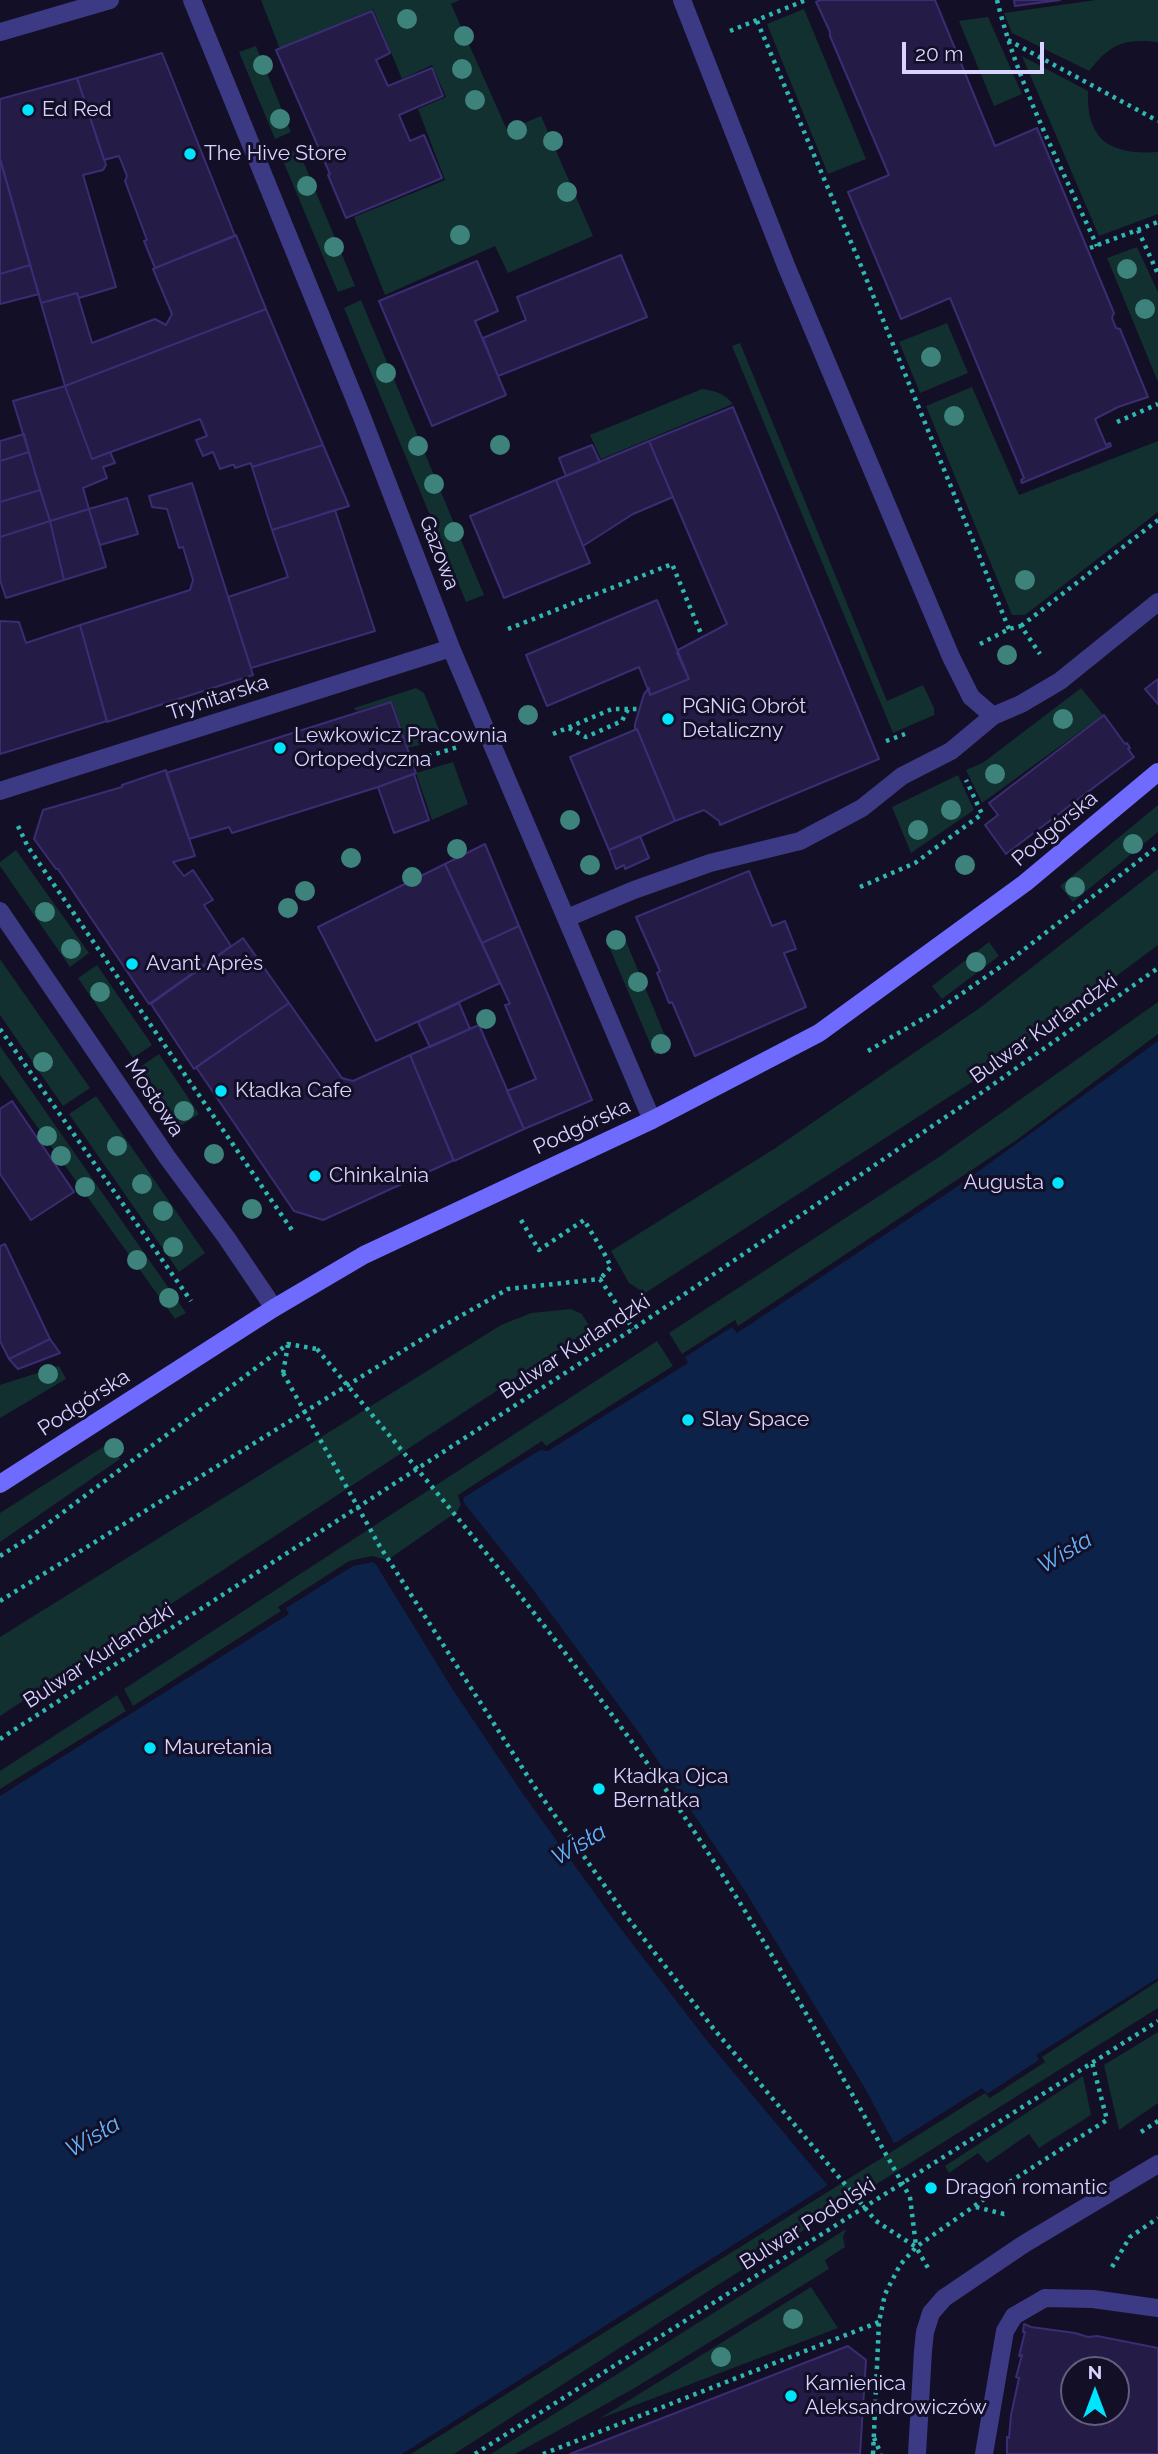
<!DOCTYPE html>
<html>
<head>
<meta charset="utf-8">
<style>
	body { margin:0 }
	#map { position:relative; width:1158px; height:2454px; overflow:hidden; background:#130f26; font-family:Raleway,sans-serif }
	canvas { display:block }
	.north { position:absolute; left:1060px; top:2356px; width:70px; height:70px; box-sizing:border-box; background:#130f26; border:2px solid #625e7d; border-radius:50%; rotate:0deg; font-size:19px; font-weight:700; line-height:28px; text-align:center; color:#d9d4ff }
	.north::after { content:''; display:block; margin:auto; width:24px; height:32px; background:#00e5ff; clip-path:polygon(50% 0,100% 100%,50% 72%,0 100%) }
	.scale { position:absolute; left:902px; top:42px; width:142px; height:32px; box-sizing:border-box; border:4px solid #d9d4ff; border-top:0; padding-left:9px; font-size:21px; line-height:24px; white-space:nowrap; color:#d9d4ff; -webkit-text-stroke:5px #130f26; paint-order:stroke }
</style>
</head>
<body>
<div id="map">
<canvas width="1158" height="2454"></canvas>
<div class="north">N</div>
<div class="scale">20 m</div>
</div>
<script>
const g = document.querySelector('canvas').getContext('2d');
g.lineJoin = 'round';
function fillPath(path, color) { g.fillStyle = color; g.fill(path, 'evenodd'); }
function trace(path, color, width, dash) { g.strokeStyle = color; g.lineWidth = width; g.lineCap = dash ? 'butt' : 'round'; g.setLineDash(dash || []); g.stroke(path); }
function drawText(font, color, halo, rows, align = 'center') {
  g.font = font + ' Raleway,sans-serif'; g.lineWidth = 6; g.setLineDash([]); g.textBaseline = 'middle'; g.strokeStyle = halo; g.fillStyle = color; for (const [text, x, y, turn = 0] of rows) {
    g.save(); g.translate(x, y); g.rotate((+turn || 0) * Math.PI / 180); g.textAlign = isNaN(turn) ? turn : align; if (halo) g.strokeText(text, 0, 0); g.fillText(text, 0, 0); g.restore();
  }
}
fillPath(new Path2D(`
	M261 0H460L451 4 507 130 541 116 593 236 508 273 495 246 385 295 354 217 445 180 418 109 446 97 432 65 402 79 373 9 280 49Z
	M1096 0H1158V42C1124 38 1110 44 1089 71L1012 33 1004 13Z
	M804 9 866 159 828 174 767 24Z
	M988 17 1022 94 994 106 959 21Z
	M256 46 291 132 275 139 239 52Z
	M1022 56 1088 91C1086 142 1112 155 1158 152V214L1099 236Z
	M298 149 355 286 338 292 281 156Z
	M1137 247 1158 292V382L1107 258Z
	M361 300 484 595 466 602 344 308Z
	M947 323 968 373 920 393 899 342Z
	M740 343 887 701 923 685 934 708V715L893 733 732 346Z
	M972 387 1019 495 1158 441V512L1025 615H1012L926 406Z
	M702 389C716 391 724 393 733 404L601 459 590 435Z
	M416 688 424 693 443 739 408 748 392 701 356 711 354 708Z
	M1081 688 1103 715 982 803 966 770 984 762Z
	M453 762 468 804 432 820 416 773Z
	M958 775 974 810 911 853 892 807Z
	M1158 805V832L1073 902 1060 886Z
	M16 850 89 953 70 967 0 866V862Z
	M1158 869V945L986 1073 645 1293 629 1283 611 1251 774 1149 981 1007Z
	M623 934 670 1048 655 1055 607 942Z
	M989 942 999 956 942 999 932 986Z
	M0 959 90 1088 63 1106 0 1015Z
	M97 965 152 1045 133 1058 78 978Z
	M1158 1002V1034L1018 1139 738 1326 735 1320 682 1354 669 1333 939 1157Z
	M0 1046 186 1313 175 1319 0 1075Z
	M159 1054 199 1114 180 1126 140 1067Z
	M96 1096 205 1253 179 1272 69 1114Z
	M571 1309 582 1314 591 1329 0 1716V1637L501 1325 531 1313Z
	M657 1341 673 1366 546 1446 542 1441 458 1495 461 1506 458 1511 388 1560 372 1556 349 1561 278 1607 281 1611 133 1706 124 1689Z
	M59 1366 66 1379 0 1418V1385Z
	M111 1442 120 1459 0 1542V1513Z
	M117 1695 126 1711 0 1789V1771Z
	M1158 1981V2008L843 2205 454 2454H411L985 2093 990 2098 1045 2062 1042 2057Z
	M1158 2032V2103L1119 2130 1104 2065Z
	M1083 2076 1091 2115 1039 2148 1029 2134 987 2163 978 2153 949 2173 945 2166Z
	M846 2229 843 2237 845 2247 825 2260 829 2269 633 2389 559 2430 515 2454H491Z
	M811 2287 838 2328 599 2419Z`), '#12302f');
fillPath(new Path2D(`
	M1158 1041V1978L1036 2055 1039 2060 987 2094 982 2088 402 2454H0V1796L289 1614 286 1608 353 1566 373 1562 378 1566 390 1563 465 1506 463 1498 540 1450 548 1451 688 1363 685 1357 732 1327 737 1333 958 1186Z`), '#0c2248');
fillPath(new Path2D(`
	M460 1498 529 1584 640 1734 745 1891 866 2090 896 2147 830 2188 704 2037 611 1916 523 1794 453 1690 372 1558 378 1562 388 1560 456 1513 461 1505Z`), '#130f26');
const building = new Path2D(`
	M820 0H935L995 146 1037 128 1114 313 1112 318 1116 328 1120 329 1148 397 1118 407 1095 419 1106 445 1110 443 1111 446 1022 483 1021 480 1024 478 950 298 901 319 848 192 889 175 830 36V32L818 6 816 2Z
	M1014 0H1060L1015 6Z
	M372 11 390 53 376 60 388 86 432 68 443 96 399 115 410 141 424 135 442 178 346 218 328 175 330 174 276 50Z
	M162 53 235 236 155 268 144 241 147 240 125 181 127 176 119 156 104 160 77 78Z
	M77 78 106 165 103 170 83 175 116 287 79 298 77 293 41 303 0 158V99Z
	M0 159 30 265 0 274Z
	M236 235 266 309 65 386 41 303 77 293 92 343 155 319 166 325 172 314 153 269Z
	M621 255 647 317 498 376 483 338 526 320 517 297Z
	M477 261 498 311 475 321 506 395 432 426 379 301Z
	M30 265 39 294 0 304V274Z
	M266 309 323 445 252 467 251 463 235 468 234 465H232L220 469 213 452 203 456 196 440 207 436 200 419 92 459 65 386Z
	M65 386 92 459 110 452 115 463 103 467 107 478 83 488 89 509 50 521 13 401Z
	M733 407 879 759 720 825 719 821 704 810 675 821 637 729 635 730V724L644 694 649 688 650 695 689 679 677 653 678 650 727 624 649 441Z
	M24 434 29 452 0 461V441Z
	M649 441 673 497 633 514 583 546 556 480Z
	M323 445 349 506 272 530 252 467Z
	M592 445 600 462 566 476 559 458Z
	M29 452 40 490 0 502V461Z
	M556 480 590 563 504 598 470 516Z
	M192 483 253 675 107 722 80 625 190 590 193 580 183 547 179 548 167 509 152 507 149 496Z
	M40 490 50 521 0 537V502Z
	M127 498 138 534 100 545 89 509Z
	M89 509 106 567 64 580 50 521Z
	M335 510 375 631 251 668 228 597 288 577 272 530Z
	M50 521 64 580 6 598 0 580V537Z
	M657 600 689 679 650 695 639 667 547 706 526 655Z
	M0 621 19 622 26 643 80 625 107 721 0 754Z
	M1158 679V704L1145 689Z
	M391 702 416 773 378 787 232 833 229 827 189 839 166 773Z
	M1104 715 1125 744 1127 743 1130 748 1128 749 1134 757 1006 854 985 825 998 815 989 803Z
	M637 729 675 821 609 850 570 757Z
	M166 770 195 856 173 862 184 876 193 870 213 900 204 905 231 946 149 1004 58 869H56L34 839 43 810 122 787V785Z
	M414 774 429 820 394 833 378 787Z
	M640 836 649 858 625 869 624 865 616 869 609 850Z
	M485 844 519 926 482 943 445 864Z
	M445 864 500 983 376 1041 318 927Z
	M749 871 772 926 785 921 796 949 784 953 806 1007 695 1056 672 1002 669 1003 657 973 660 971 636 917Z
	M519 926 592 1100 524 1129 507 1091 536 1079 505 1005 510 1004 482 943Z
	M243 938 289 1003 194 1069 151 1004Z
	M289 1003 342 1078 353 1081 410 1055 453 1159 452 1161 323 1220 294 1211 196 1067Z
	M459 1003 470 1029 430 1047 418 1022Z
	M479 1025 524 1129 454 1161 410 1055Z
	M12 1101 74 1192 31 1220 0 1174V1109Z
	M5 1244 50 1339 9 1359 0 1341V1246Z
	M50 1339 60 1353 18 1369 9 1359Z
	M1024 2324 1031 2327 1075 2333 1088 2337 1097 2336 1158 2348V2454H1007V2437L1009 2438 1011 2415 1019 2378 1016 2377 1022 2355 1019 2356 1025 2332H1023ZM1074 2370H1116V2412H1074Z
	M848 2346 866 2360 860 2454H570Z`);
fillPath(building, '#241b47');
trace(building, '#3b2d73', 2);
trace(new Path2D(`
	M997 0C1018 86 1061 166 1097 246
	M757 21 859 261 1009 629
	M730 31 806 0
	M1008 40 1158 121
	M1138 230 1158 274
	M1090 248 1158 222
	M1117 422 1158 404
	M1021 626 1158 520
	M508 629 672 564 702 636
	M980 644 1009 629 1021 626 1040 654
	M569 728 586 737 622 721 628 709
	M553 734 612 709H640
	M886 741 905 734
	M412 761 458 747
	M18 826 28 847 294 1233
	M860 887 915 863 982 814 966 780
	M0 1029 191 1301
	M868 1051 941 1008 1013 958 1158 846
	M521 1220 539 1250 584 1220 604 1253 611 1267 600 1279
	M283 1373 288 1345
	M0 1556 30 1537 288 1344 317 1349
	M0 1601 443 1326 508 1289 600 1279 633 1329
	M0 1739 633 1329 984 1091 1158 968
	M1141 2132 1158 2121
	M910 2197 916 2246
	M976 2207 1004 2214 1008 2213
	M876 2221 916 2247 928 2268
	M1112 2267 1130 2237 1158 2218
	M874 2438 881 2454
	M475 2454 1158 2021
	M543 2454 879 2322
	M873 2454 879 2322 885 2294 900 2265 916 2247 1000 2188 1107 2120 1092 2062`), '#2fb8b0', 4.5, [3.5, 5]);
trace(new Path2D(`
	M682 0 787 268 951 657 971 697 993 716 1021 704 1060 681 1158 602
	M567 918 634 890 710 863 800 841 862 808 902 776 951 751 993 716
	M984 2454 1005 2331 1014 2316`), '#3d3a85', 18);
trace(new Path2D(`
	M192 0 362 417 451 648 652 1120
	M0 32 110 0
	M0 791 451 648
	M0 911 167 1157 226 1237 274 1308
	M1014 2316 1045 2298 1093 2299 1158 2308
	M917 2454 923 2351 925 2332 931 2313 944 2298 1024 2244 1158 2164`), '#3d3a85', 18);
trace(new Path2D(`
	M0 1484 274 1308 364 1255 652 1120 819 1033 1025 883 1158 772`), '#6f6bff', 18);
trace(new Path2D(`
	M317 1349C436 1491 555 1632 662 1784 754 1916 831 2057 910 2197
	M283 1373 379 1545 534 1786 624 1913 713 2028 876 2221`), '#2fb8b0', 4.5, [3.5, 5]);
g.fillStyle = '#3d827b';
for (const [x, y] of [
	[407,19],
	[464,36],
	[263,65],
	[462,69],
	[475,100],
	[280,119],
	[517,130],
	[553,141],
	[307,186],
	[567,192],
	[460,235],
	[334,247],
	[1127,269],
	[1145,309],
	[931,357],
	[386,373],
	[954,416],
	[500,445],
	[418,446],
	[434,484],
	[454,532],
	[1025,580],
	[1007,655],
	[528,715],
	[1063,719],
	[995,774],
	[951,810],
	[570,820],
	[918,830],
	[1133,844],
	[457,849],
	[351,858],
	[590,865],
	[965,865],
	[412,877],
	[1075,887],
	[305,891],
	[288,908],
	[45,912],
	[616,940],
	[71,949],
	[976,962],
	[638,982],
	[100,992],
	[486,1019],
	[661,1044],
	[43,1062],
	[184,1111],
	[47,1136],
	[117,1146],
	[214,1154],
	[61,1156],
	[142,1184],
	[85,1187],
	[252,1209],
	[163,1211],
	[173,1247],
	[137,1260],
	[169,1298],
	[48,1374],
	[114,1448],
	[793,2319],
	[721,2357]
]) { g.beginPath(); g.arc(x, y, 10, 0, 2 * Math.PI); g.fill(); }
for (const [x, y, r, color] of [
	[28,110,7,"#00e5ff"],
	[190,154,7,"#00e5ff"],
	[668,719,7,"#00e5ff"],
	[280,748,7,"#00e5ff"],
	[132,964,7,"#00e5ff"],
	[221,1091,7,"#00e5ff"],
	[315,1176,7,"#00e5ff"],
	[1058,1183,7,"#00e5ff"],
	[688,1420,7,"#00e5ff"],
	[150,1748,7,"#00e5ff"],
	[599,1789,7,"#00e5ff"],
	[931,2188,7,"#00e5ff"],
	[791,2396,7,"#00e5ff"]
]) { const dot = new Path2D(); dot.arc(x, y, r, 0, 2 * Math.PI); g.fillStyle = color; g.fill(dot); trace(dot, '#130f26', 2.5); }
drawText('21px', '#d9d4ff', '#130f26', [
	["Ed Red",42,110],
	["The Hive Store",204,154],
	["PGNiG Obrót",682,707],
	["Detaliczny",682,731],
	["Lewkowicz Pracownia",294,736],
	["Ortopedyczna",294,760],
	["Avant Après",146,964],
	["Kładka Cafe",235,1091],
	["Chinkalnia",329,1176],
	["Augusta",1044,1183,"right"],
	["Slay Space",702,1420],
	["Mauretania",164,1748],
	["Kładka Ojca",613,1777],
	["Bernatka",613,1801],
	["Dragon romantic",945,2188],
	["Kamienica",805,2384],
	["Aleksandrowiczów",805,2408]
], 'left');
drawText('21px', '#d9d4ff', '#130f26', [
	["Gazowa",439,553,69],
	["Trynitarska",218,698,-18],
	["Podgórska",1055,829,-40],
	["Bulwar Kurlandzki",1044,1029,-35],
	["Mostowa",154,1098,56],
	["Podgórska",582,1127,-25],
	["Bulwar Kurlandzki",575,1347,-33],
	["Podgórska",84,1403,-33],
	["Bulwar Kurlandzki",99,1656,-33],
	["Bulwar Podolski",808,2224,-32]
]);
drawText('italic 23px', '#62b6ff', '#130f26', [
	["Wisła",1065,1553,-31],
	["Wisła",579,1845,-31],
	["Wisła",93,2137,-31]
]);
</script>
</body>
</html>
